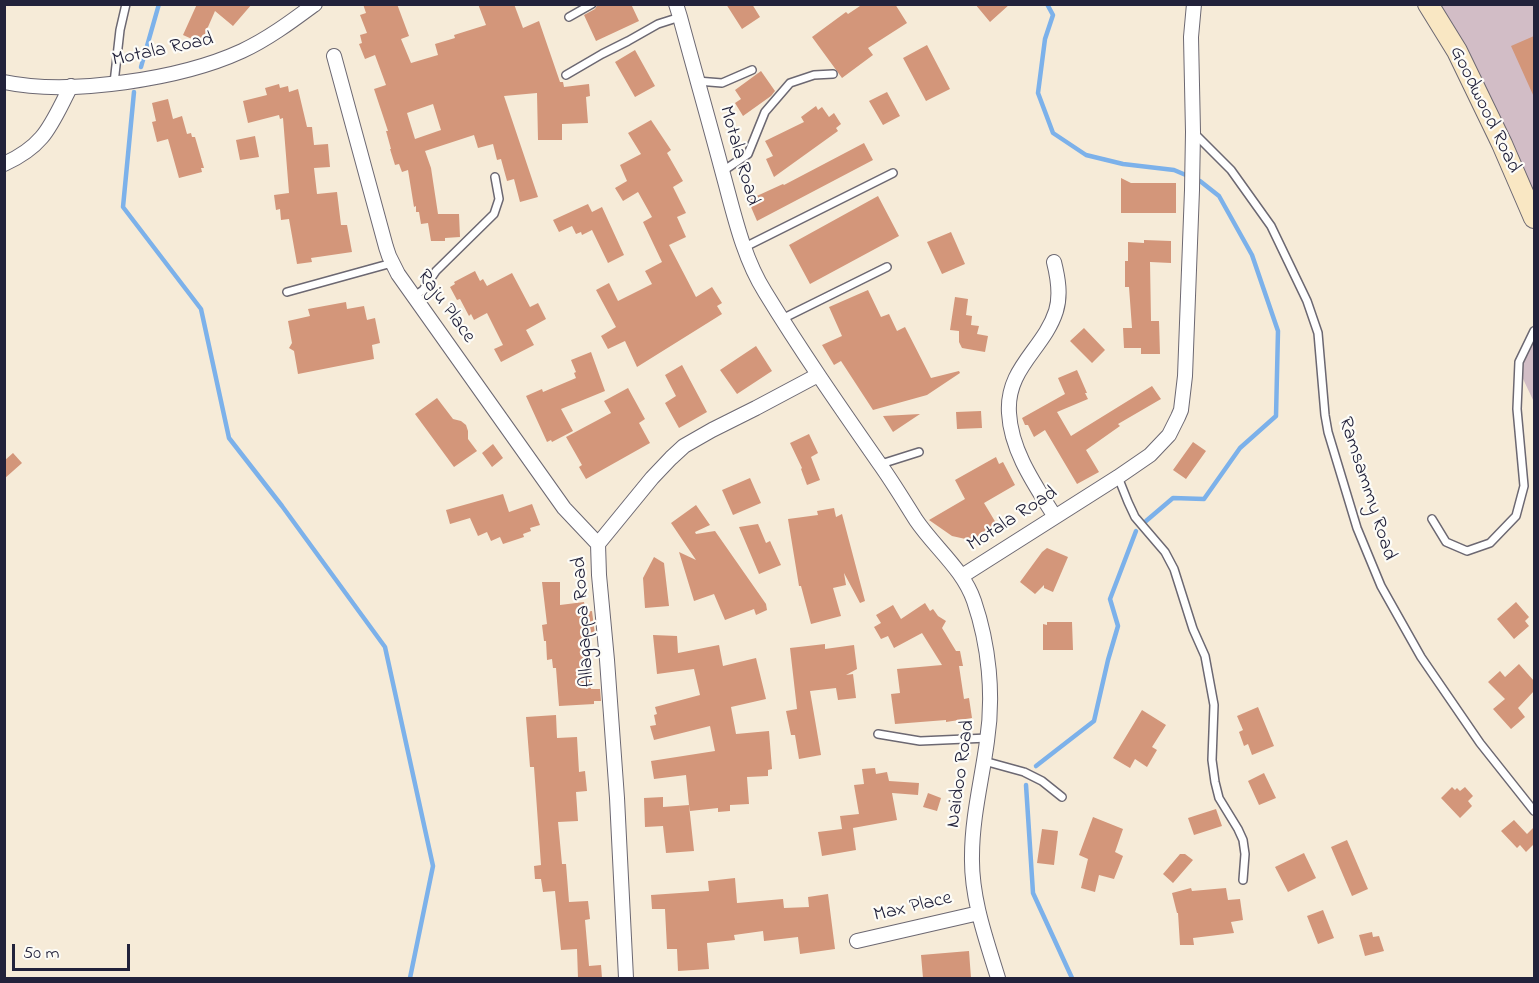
<!DOCTYPE html>
<html>
<head>
<meta charset="utf-8">
<style>
	body { margin:0 }
	#map { position:relative; width:1539px; height:983px; overflow:hidden; background:#f6ebd8; font-family:"Indie Flower",sans-serif }
	canvas { display:block }
	.frame { position:absolute; inset:0; border:6px solid #22223b; pointer-events:none }
	.scale { position:absolute; left:12px; top:944px; width:118px; height:27px; box-sizing:border-box; border:3px solid #22223b; border-top:0; padding-left:8px; font-size:18px; line-height:21px; white-space:nowrap; color:#22223b; -webkit-text-stroke:4px #fdfcf7; paint-order:stroke }
</style>
</head>
<body>
<div id="map">
<canvas width="1539" height="983"></canvas>
<div class="frame"></div>
<div class="scale">50 m</div>
</div>
<script>
const g = document.querySelector('canvas').getContext('2d');
g.lineJoin = 'round';
function fillPath(path, color) { g.fillStyle = color; g.fill(path, 'evenodd'); }
function trace(path, color, width, dash) { g.strokeStyle = color; g.lineWidth = width; g.lineCap = dash ? 'butt' : 'round'; g.setLineDash(dash || []); g.stroke(path); }
function drawText(font, color, halo, rows, align = 'center') {
  g.font = font + ' "Indie Flower",sans-serif'; g.lineWidth = 4.5; g.setLineDash([]); g.textBaseline = 'middle'; g.strokeStyle = halo; g.fillStyle = color; for (const [text, x, y, turn = 0] of rows) {
    g.save(); g.translate(x, y); g.rotate((+turn || 0) * Math.PI / 180); g.textAlign = isNaN(turn) ? turn : align; if (halo) g.strokeText(text, 0, 0); g.fillText(text, 0, 0); g.restore();
  }
}
fillPath(new Path2D(`
	M1423 5H1534V220Z
	M1534 325V402L1515 362Z`), '#d2bdc6');
trace(new Path2D(`
	M1047 4 1053 15 1045 39 1038 93 1053 133 1086 155 1123 164 1174 170 1200 181 1219 196 1252 255 1278 331 1276 416 1240 448 1204 499 1173 498 1146 521
	M141 67 159 4
	M134 92 123 207 201 309 229 438 282 506 385 647 433 866 410 978
	M1036 766 1094 721 1108 660 1118 626 1110 599 1136 531
	M1026 785 1033 893 1072 978`), '#7cb1ea', 4.5);
fillPath(new Path2D(`
	M197 4H252L233 26 215 11 201 43 183 35Z
	M363 4H397L409 36 401 39 411 63 438 55 435 44 455 38 454 35 486 25 478 4H514L523 28 539 21 560 82H563L564 87 589 84 590 96 586 97 588 123 562 124V140H538L537 93 504 96 538 197 520 202 514 179 507 181 501 159 497 160 493 144 478 148 474 135 425 151 431 168 438 214H459L460 237 445 238V241H431L428 223 421 224 419 212H416V206L414 207 408 170 402 172 399 164 395 165 390 149H391L386 131H388L374 89 386 85 375 55 365 59 359 44 362 43 360 35 367 33 360 15 366 13ZM433 104 441 130 415 139 407 113Z
	M598 4H631L639 21 596 41 584 15 595 9Z
	M726 4H752L760 17 742 29Z
	M863 4H895L907 23 868 48 873 55 842 78 812 37 846 12 848 14Z
	M975 4H1010L990 22Z
	M1534 36V97L1511 46Z
	M927 45 950 89 926 101 903 58Z
	M635 50 655 86 635 97 615 62Z
	M761 71 775 91 771 96 743 116 735 103 741 99 735 90Z
	M279 84 280 88 288 86 289 92 298 89 307 127H312L314 145 328 144 330 167 314 168 317 194 337 192 341 225H347L352 252 311 258 312 262 297 264 289 219 281 220 280 209 276 210 274 195 289 193 283 118 280 119 279 115 248 123 243 101 267 95 265 88Z
	M887 92 900 116 883 125 869 101Z
	M168 99 173 119 182 116 187 134 191 133 192 137H195L204 168H201L202 172 179 178 168 139 157 142 152 122 156 121 152 103Z
	M816 106 818 110 822 107 829 117 834 113 841 124 836 128 838 131 774 177 766 159 773 156 765 141 804 122 801 117Z
	M651 120 671 150 667 153 683 181 673 187 686 213 677 217 686 237 669 245 696 297 712 287 722 303 717 306 722 314 637 367 625 341 608 349 601 336 616 327 596 290 609 283 618 301 652 284 645 271 662 262 643 222 652 217 638 192 623 201 615 188 627 181 620 165 641 154 628 133Z
	M255 136 259 157 240 160 236 140Z
	M864 143 873 160 757 221 748 200 783 184 784 185Z
	M1121 178 1131 183H1176V213H1121Z
	M878 196 899 236 810 284 789 245Z
	M588 204 592 212 602 207 624 255 608 263 592 230 582 235 581 232 576 234 572 226 559 232 553 220Z
	M951 232 965 264 942 274 927 242Z
	M1144 240 1171 241V263L1150 262 1151 321H1159L1160 354H1141V348H1124L1123 328H1132L1129 287H1125V261H1128V242L1144 243Z
	M475 271 480 281 483 279 487 286 512 273 530 307 538 303 546 319 526 330 534 345 501 362 494 349 503 345 487 313 474 320 471 314 469 316 460 299 457 300 450 287 455 284 454 282Z
	M868 290 881 317 889 314 897 331 905 327 931 378 959 371 960 373 927 395 873 410 841 361 834 365 822 345 842 336 829 307Z
	M955 297 968 299 966 315 972 316 971 325 979 326 977 334 988 336 985 352 962 348 959 342V331L950 330Z
	M346 302 347 309 364 306 367 320 375 318 380 343 372 345 374 359 298 374 294 351 289 348 292 343 288 321 310 316 308 309Z
	M1084 328 1105 350 1092 363 1070 341Z
	M756 346 772 371 737 394 720 370Z
	M591 352 605 391 561 409 573 431 552 442 551 440 547 442 526 396 542 389 543 392 576 378 574 373 576 372 571 360Z
	M682 365 707 412 679 428 665 403 676 396 665 375Z
	M1077 370 1087 393H1085L1088 399 1057 412 1071 436 1152 386 1161 399 1118 424 1120 426 1086 450 1099 472 1077 484 1045 430 1034 437 1028 425H1025L1022 418 1065 394 1058 378Z
	M628 388 645 419 639 423 650 443 586 479 579 467 582 465 566 437 611 413 604 401Z
	M437 398 453 419 461 421 466 425 468 431V439L477 451 454 467 415 414Z
	M981 411 982 428 957 429 956 412Z
	M920 414 893 432 883 416Z
	M809 434 818 453 811 457 820 480 807 485 801 469 802 468 790 443Z
	M1193 442 1206 451 1186 479 1173 470Z
	M493 444 503 458 492 467 482 453Z
	M13 453 22 463 4 479V461Z
	M996 457 999 464 1003 462 1015 485 984 503 999 528 970 540 952 536 929 520 965 499 955 480Z
	M750 478 761 503 733 515 722 490Z
	M503 494 509 512 532 504 540 525 530 528 531 531 523 534 524 537 503 544 500 537 491 541 487 532 478 536 470 518 450 524 446 510Z
	M696 505 710 525 695 532 696 534 715 531 766 604 767 610 756 615 754 609 725 620 714 594 694 601 679 552 696 560 671 523Z
	M834 508 836 517 842 514 865 601 860 603 844 573 846 585 833 588 841 616 811 624 801 586H799L788 519 818 515 817 511Z
	M758 524 766 543 770 541 781 565 759 574 739 527Z
	M1047 548 1068 557 1053 592 1044 588V585L1035 594 1020 582 1042 552Z
	M654 557 664 563 669 606 645 608 643 578Z
	M542 582H560V605L584 602 586 612 592 611 595 635 586 636 591 689H600L601 701H594V704L559 706 556 668H553L552 659 547 660 546 641H544L542 625 547 624Z
	M1516 602 1529 617 1525 621 1529 626 1514 639 1497 619Z
	M925 603 930 611 933 609 938 616 946 621 942 628 956 651H960L963 666H959L964 699 969 698 972 718 946 722V720L895 724 891 694 900 693 897 669 942 665 922 633 894 648 888 636 881 639 874 627 881 623 876 615 893 605 901 619Z
	M1047 622H1072L1073 650H1043V624L1047 625Z
	M653 635 677 636 678 653 719 645 723 666 756 658 766 699 731 707 736 734 769 731 772 769 768 770V776L747 777 749 804 730 805V811L718 812V808L690 811 689 805 694 851 666 853 663 826 645 827 644 798 663 797V807L689 805 686 775 654 779 651 761 715 751 710 726 654 740 650 726 656 725 654 715 657 714 655 707 700 695 694 669 657 674Z
	M825 644V649L854 645 857 669 846 675 853 674 856 698 838 700 836 688 810 691 821 755 799 759 795 735H791L786 711 797 709 790 648Z
	M1519 664 1534 681V691L1518 708 1525 717 1511 729 1493 709 1505 699 1488 682 1500 671 1505 677Z
	M1258 707 1274 746 1252 755 1248 744 1244 746 1239 732 1243 730 1237 716Z
	M1142 710 1166 725 1152 747 1157 750 1147 767 1135 759 1130 768 1113 758Z
	M556 715 557 738 577 737 579 772 585 771 587 791 576 792 578 821 558 822 562 864H566L569 902 588 901 590 919 585 920 589 966 601 965 602 978H578L577 949 561 950 555 891 543 892 541 879H535L534 866 541 865 534 767H530L526 717Z
	M875 768 876 774 887 772 889 781 919 783 918 795 892 793 897 820 853 828 856 850 822 856 818 832 842 829 840 816 859 814 854 785 864 784 862 769Z
	M1264 773 1276 798 1259 805 1248 781Z
	M1452 787 1455 790 1457 788 1460 791 1465 787 1473 796 1468 801 1472 806 1460 818 1441 798Z
	M928 793 941 798 937 811 923 807Z
	M1216 809 1222 826 1194 835 1188 818Z
	M1093 817 1123 829 1115 852 1123 856 1114 879 1099 875 1095 892 1081 888 1088 859 1079 855Z
	M1514 820 1527 834 1534 827V844L1526 852 1520 845 1517 848 1501 831Z
	M1042 829 1058 831 1054 865 1037 863Z
	M1347 840 1368 889 1352 896 1331 847Z
	M1304 853 1316 878 1288 892 1275 867Z
	M1180 854H1185L1193 860 1173 883 1163 874Z
	M735 878 737 903 783 899 784 908 809 907 808 897 828 894 835 949 800 954 798 937 764 941 763 931 734 935 735 940 707 943 709 969 678 971 677 949H667L665 909H652L651 895 709 891 708 881Z
	M1191 888 1192 891 1226 888 1228 900 1240 899 1243 920 1231 922 1234 933 1193 938 1194 945H1180L1178 913H1177L1172 893Z
	M1323 910 1334 938 1318 944 1307 916Z
	M1372 932 1373 937 1379 936 1384 951 1365 956 1359 935Z
	M969 951 971 978H923L921 955Z`), '#d3967a');
const lane = new Path2D(`
	M569 17 592 4
	M566 75 602 54 628 41 658 24 680 17
	M697 81 722 83 752 70
	M114 83 120 30 126 4
	M1195 134 1231 170 1271 226 1307 301 1318 333 1325 415 1328 432 1357 528 1381 586 1421 657 1480 743 1534 811
	M723 171 748 154 765 112 790 83 814 75 833 74
	M745 247 893 173
	M287 292 392 263
	M413 297 423 290 436 271 494 214 499 199 495 177
	M782 319 887 267
	M881 464 919 452
	M1118 477 1128 502 1135 517 1165 552 1174 569 1193 629 1205 656 1214 705 1212 760 1215 782 1219 798 1238 829 1243 840 1245 854 1243 880
	M1432 519 1446 542 1467 551 1490 543 1516 516 1524 486 1517 409 1519 362 1534 331
	M878 734 920 741 988 738
	M984 761 1024 772 1042 781 1062 797`);
const street = new Path2D(`
	M676 4 680 17C694 69 709 121 723 174 734 214 743 257 765 292 801 351 840 407 879 463 892 481 904 501 916 520 935 548 963 569 974 601 989 645 994 695 987 741 982 779 972 817 972 856 971 898 986 939 998 978
	M334 56 386 247 389 256 398 274 564 508 598 544
	M4 82C70 96 181 79 242 51 268 39 292 21 315 4
	M4 164C46 145 51 124 71 86
	M1054 262C1058 278 1061 295 1056 311 1044 349 1006 368 1009 413 1011 451 1035 485 1055 517
	M962 576 1118 477 1150 455 1169 435 1178 417 1181 410 1185 376 1192 190 1193 132 1191 37 1194 4
	M857 941 979 913
	M626 978 617 798 607 660 599 575 598 544 652 478 671 458 684 446 712 430 756 408 818 375`);
const secondary = new Path2D(`
	M1428 4 1457 51 1502 144 1534 218`);
trace(lane, '#6c6872', 10);
trace(street, '#6c6872', 16);
trace(secondary, '#6c6872', 22);
trace(lane, '#fff', 7);
trace(street, '#fff', 14);
trace(secondary, '#f9e7c3', 20);
drawText('20px', '#22223b', '#fdfcf7', [
	["Motala Road",163,51,-12],
	["Goodwood Road",1484,110,64],
	["Motala Road",738,156,74],
	["Raju Place",445,307,54],
	["Ramsammy Road",1366,489,72],
	["Motala Road",1013,520,-33],
	["Allagappa Road",585,622,-94],
	["Naidoo Road",962,774,-82],
	["Max Place",913,908,-13]
]);
</script>
</body>
</html>
